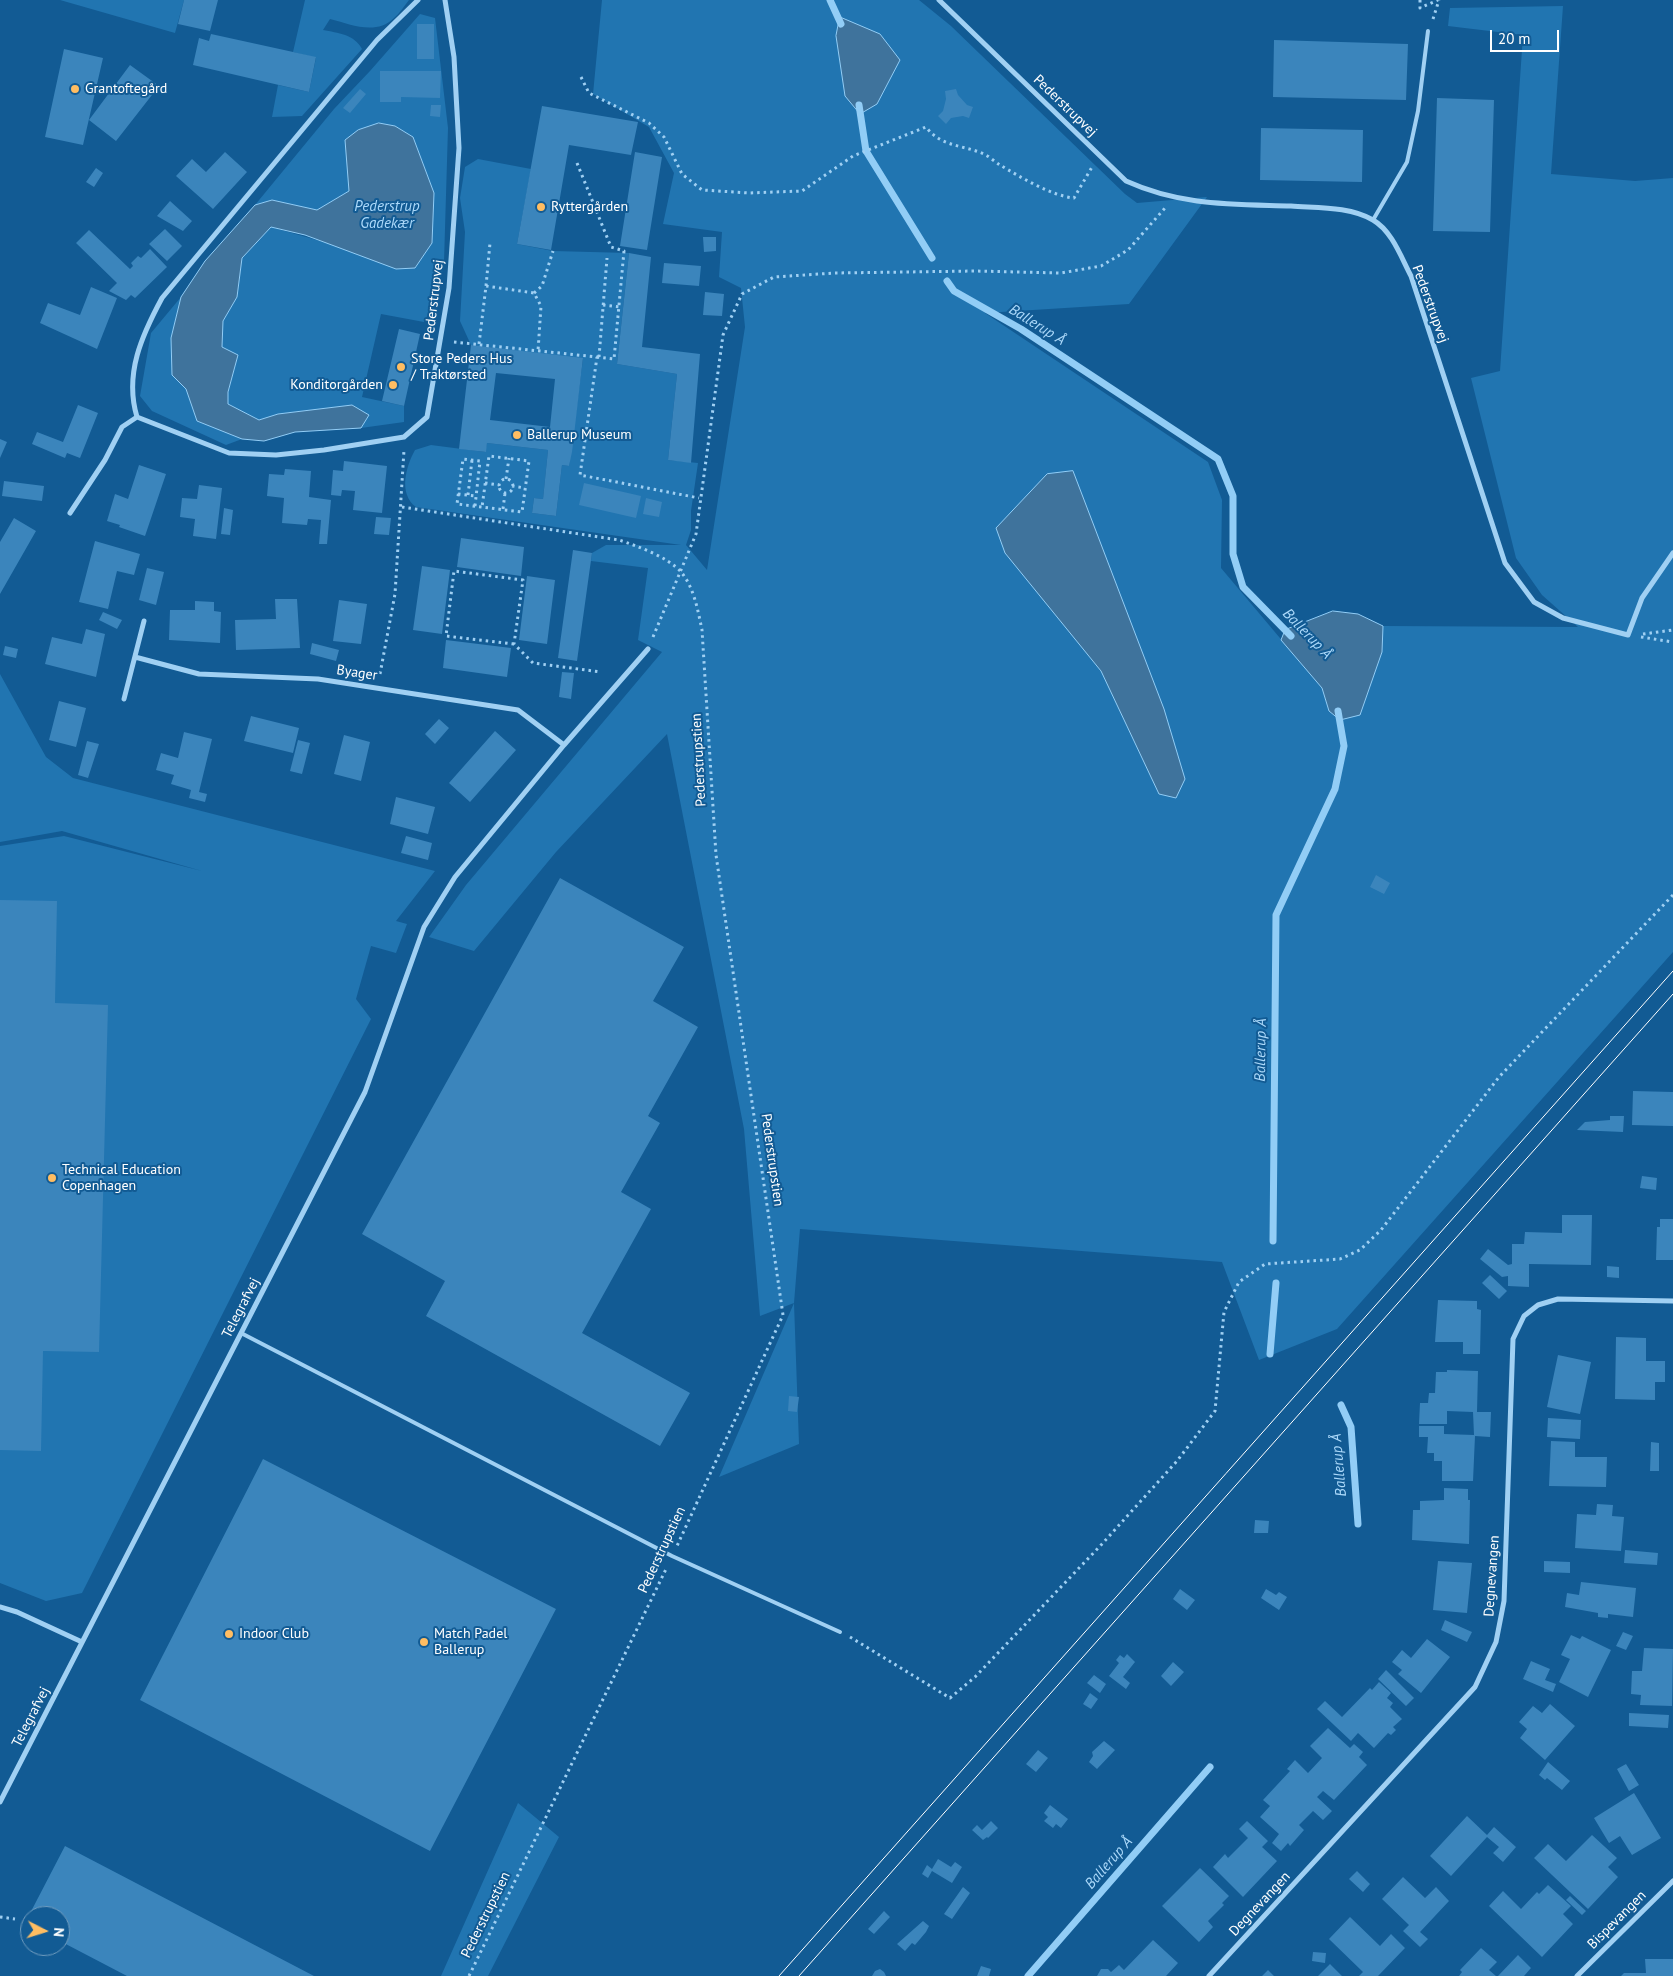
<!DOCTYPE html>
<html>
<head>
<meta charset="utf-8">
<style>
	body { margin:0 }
	#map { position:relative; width:1673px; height:1976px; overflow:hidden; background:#125b94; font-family:"PT Sans",sans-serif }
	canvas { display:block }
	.north { position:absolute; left:20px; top:1906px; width:50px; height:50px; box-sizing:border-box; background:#125b94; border:1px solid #719dbf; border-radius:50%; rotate:95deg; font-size:14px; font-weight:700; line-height:20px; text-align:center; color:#fff }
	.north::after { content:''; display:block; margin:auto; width:18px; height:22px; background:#ffbd62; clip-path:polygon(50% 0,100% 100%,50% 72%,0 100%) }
	.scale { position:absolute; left:1490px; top:30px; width:69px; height:22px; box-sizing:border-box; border:2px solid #fff; border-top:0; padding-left:6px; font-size:15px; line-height:18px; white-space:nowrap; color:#fff; -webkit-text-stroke:4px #125b94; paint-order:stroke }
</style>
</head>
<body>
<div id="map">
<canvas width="1673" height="1976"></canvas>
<div class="north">N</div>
<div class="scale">20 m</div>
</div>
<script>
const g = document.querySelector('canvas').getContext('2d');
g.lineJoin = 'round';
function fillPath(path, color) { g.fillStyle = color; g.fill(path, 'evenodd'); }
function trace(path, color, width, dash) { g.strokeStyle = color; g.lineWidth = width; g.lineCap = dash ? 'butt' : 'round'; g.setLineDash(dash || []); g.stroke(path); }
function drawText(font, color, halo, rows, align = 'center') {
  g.font = font + ' "PT Sans",sans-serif'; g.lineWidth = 4; g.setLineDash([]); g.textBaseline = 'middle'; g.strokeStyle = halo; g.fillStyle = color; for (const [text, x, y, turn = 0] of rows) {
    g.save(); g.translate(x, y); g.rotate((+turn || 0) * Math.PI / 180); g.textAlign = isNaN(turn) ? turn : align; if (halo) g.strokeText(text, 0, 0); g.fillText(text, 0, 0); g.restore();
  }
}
fillPath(new Path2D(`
	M60 0H184L175 33Z
	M305 0H409C404 6 400 13 394 18 376 36 350 24 330 19L323 30C338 33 354 34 362 49L302 116 272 117 278 85 309 92 316 58 293 52Z
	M602 0H919L951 26 1125 194 1137 203 1207 197 1129 304 985 313 1208 462 1222 500 1221 568 1322 688 1329 711 1382 652 1383 626 1578 627 1542 595 1516 558 1471 378 1500 371 1523 35 1448 26 1450 8 1563 6 1551 174 1635 181 1673 178V952L1337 1329 1259 1360 1222 1262 800 1229 794 1303 799 1444 719 1477 794 1303 760 1316 744 1129 667 734 556 852 474 951 429 937 466 885 662 652 638 640 648 568 591 561 592 553 606 545H681L416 507C398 494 406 466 415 450L431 445 485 452 487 443 548 450 543 499 534 498 532 513 556 516 562 465 569 466 583 359 471 345 460 321 465 232 460 198 465 167 478 159 531 169 517 244 553 251 629 253 617 364 677 374 668 460 698 463 691 511V530L686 545 707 570 745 327 741 288 719 277 722 232 663 224 674 173 649 127 593 94Z
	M420 14 435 18 448 128 444 262 437 298 424 322 381 314 362 397 404 406V422L361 428 369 415 352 405 278 414 259 420 228 404V393L238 355 222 347 223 321 237 297 242 258 271 227 415 268 432 243 434 193 413 137 395 126 379 123 358 130 349 191 317 210 272 200 255 205 334 109 370 71Z
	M181 297 171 338 172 375 186 389 197 421 242 439 226 445 152 411 140 396 151 333Z
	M0 674 46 757 73 778 435 871 396 921 407 924 396 953 371 946 356 999 371 1019 82 1593 46 1601 0 1583V846L64 836 202 871 62 831 0 842Z
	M518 1803 559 1837 488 1976H441Z`), '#2175b1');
const water = new Path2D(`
	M840 17 880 34 900 60 877 104 860 114 845 96 836 36Z
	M379 123 395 126 413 137 434 193 432 243 415 268 396 269 305 235 271 227 242 258 237 297 223 321 222 347 238 355 228 392V404L259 420 278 414 352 405 369 415 361 428 295 432 264 441 242 439 197 421 186 389 172 375 171 338 181 297 205 261 255 205 272 200 317 210 349 191 345 140 358 130Z
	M1073 471 1164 709 1185 779 1176 798 1159 794 1101 671 1005 553 996 528 1047 474Z
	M1333 611 1358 614 1383 626 1382 652 1360 715 1340 720 1329 711 1322 688 1281 640 1285 630Z`);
fillPath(water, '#3f739c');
trace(water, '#92cdf6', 1);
trace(new Path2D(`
	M830 0 841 24
	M859 105 866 151 932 258
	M947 281 954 291 1021 329 1218 459 1233 496V554L1243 587 1291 636
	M1273 1241 1276 915 1335 789 1344 746 1338 711
	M1270 1354 1276 1283
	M1341 1405 1351 1427 1358 1524
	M1028 1976 1210 1767`), '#92cdf6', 7);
fillPath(new Path2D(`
	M184 0H218L210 31 178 24Z
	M417 24H434V59H417Z
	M211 34 316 57 309 92 193 65 199 38 209 41Z
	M1274 40 1408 44 1406 100 1273 97Z
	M64 49 103 58 83 145 45 137Z
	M130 65 159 86 116 141 89 120Z
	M380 71H441L440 98 401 97V102H380Z
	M360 89 366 94 350 113 343 108Z
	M956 89 958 95 967 105 973 107 969 118 963 116 951 118 946 124 938 116 943 111 946 99 945 91Z
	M1437 98 1494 100 1490 232 1433 231Z
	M431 105H441L440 117 430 116Z
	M542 106 638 122 631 155 569 145 551 250 517 244Z
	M1261 128 1363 130 1362 182 1260 180Z
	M225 152 247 172 213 209 176 176 192 159 206 172Z
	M635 152 662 157 647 250 620 246Z
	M96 168 103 173 94 187 86 182Z
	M170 201 192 221 183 231 157 216Z
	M165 229 182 246 167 261 149 244Z
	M89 230 130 269 133 266 131 263 138 256 141 258 150 249 167 267 135 298 131 295 126 300 109 291 117 283 76 243Z
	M703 237H716V251L704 252Z
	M629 253 651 257 642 347 700 354 691 463 668 460 677 374 617 364Z
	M664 263 701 266 699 286 662 283Z
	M91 287 117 298 97 349 40 323 48 303 80 315Z
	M705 292 724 294 722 316 703 315Z
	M399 329 420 334 404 406 382 401Z
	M471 345 583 358 572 452 569 466 562 465 556 516 532 513 534 498 543 499 548 450 487 443 486 452 459 449ZM496 373 555 379 550 427 490 420Z
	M78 405 98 413 80 458 67 453 65 458 32 444 37 432 63 442Z
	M0 439 7 442 0 458Z
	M344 461 387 466 382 513 353 510 355 491 342 490 341 496 331 495 333 470 343 471Z
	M139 465 166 474 145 536 119 527 120 525 107 521 115 494 128 499Z
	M285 469 311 471 309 497 331 500 327 544H319L321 520 308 519 307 525 282 523 284 498 267 496 269 474 284 475Z
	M4 481 44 486 42 501 2 496Z
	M584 483 641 496 636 518 579 505Z
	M199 485 222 488 216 539 193 536 195 519 180 517 182 498 197 499Z
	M646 498 662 502 659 517 643 514Z
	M224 508 233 510 230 535 221 534Z
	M376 517 391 518 389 535 374 534Z
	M14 518 36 531 0 594V542Z
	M461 538 524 547 521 576 457 567Z
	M95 541 140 554 134 575 117 571 108 609 79 602Z
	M573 550 592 553 577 661 558 658Z
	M422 566 450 570 442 634 413 630Z
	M147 568 164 572 156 605 139 600Z
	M527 576 555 580 547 644 519 640Z
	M275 599H297L300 648 236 650 235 620 276 619Z
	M339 600 367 604 361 644 333 641Z
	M195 601 214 602V611L221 612 220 643 169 640 170 610H195Z
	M103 612 122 620 117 629 99 620Z
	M86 629 105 634 96 677 45 664 52 637 82 644Z
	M446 640 511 648 507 677 443 668Z
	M312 643 339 650 336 661 310 654Z
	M5 646 18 649 16 658 3 655Z
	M562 672 574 673 571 699 559 697Z
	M59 701 86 708 76 747 49 740Z
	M251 716 299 728 293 753 244 741Z
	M439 719 449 728 435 744 425 734Z
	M495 731 516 750 470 802 449 783Z
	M184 732 212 739 199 792 207 794 205 802 189 798 191 790 171 784 174 775 156 770 161 753 178 758Z
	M344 735 370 742 361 781 334 774Z
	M298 740 310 743 302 774 290 771Z
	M87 741 99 744 88 778 78 775Z
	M396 797 435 807 428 834 390 824Z
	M406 836 432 843 428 860 401 853Z
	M1376 875 1390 883 1384 894 1370 887Z
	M560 878 684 947 653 1001 698 1027 648 1116 660 1123 621 1192 651 1209 582 1333 690 1393 660 1446 426 1316 445 1281 362 1234Z
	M0 900 57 901 55 1003 108 1005 99 1352 43 1351 41 1451 0 1450Z
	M1633 1091 1673 1092V1126L1632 1125Z
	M1610 1116H1624L1623 1132 1577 1130 1585 1122 1610 1120Z
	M1642 1176 1657 1178 1656 1190 1640 1188Z
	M1562 1215H1592L1591 1265 1529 1264V1287L1508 1286V1276L1502 1277 1480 1259 1488 1249 1508 1265 1512 1264V1244H1524L1525 1232 1562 1233Z
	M1660 1219H1673V1260H1656L1657 1227H1660Z
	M1607 1266 1619 1267V1278L1607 1277Z
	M1490 1275 1507 1291 1499 1299 1482 1283Z
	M1438 1300 1477 1301V1309L1481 1310 1480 1354H1463V1342H1435Z
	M1616 1337 1646 1338V1361H1665V1382H1655V1400L1615 1399Z
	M1558 1355 1591 1362 1580 1414 1547 1407Z
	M1447 1370 1478 1371 1477 1412H1491L1490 1437 1475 1436 1473 1481H1442V1461H1434V1453H1427L1428 1437H1419V1426H1444V1434L1474 1435 1473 1412 1447 1411V1424H1419L1420 1403H1428L1429 1393H1435L1436 1372H1447Z
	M789 1396 799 1397 797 1412 788 1411Z
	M1548 1418 1581 1420 1580 1439 1547 1437Z
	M1551 1441 1575 1442V1457H1607L1606 1487 1549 1486Z
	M1651 1442 1659 1443V1471H1650Z
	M263 1459 556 1609 430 1851 140 1700Z
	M1444 1488 1468 1489V1500H1470L1469 1544 1412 1540 1413 1510H1420V1501L1444 1500Z
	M1597 1504 1613 1505 1612 1516 1624 1517 1621 1551 1575 1548 1577 1514 1596 1515Z
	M1255 1520 1269 1521 1268 1533H1254Z
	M1625 1550 1658 1553 1657 1565 1624 1563Z
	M1438 1561 1472 1563 1467 1613 1433 1610Z
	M1544 1561 1570 1562V1573L1544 1572Z
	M1581 1582 1636 1588 1633 1617 1608 1614V1618L1598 1617V1613L1565 1607 1567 1593 1579 1595Z
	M1180 1589 1195 1600 1187 1610 1173 1599Z
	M1266 1589 1276 1595 1279 1592 1287 1597 1279 1610 1261 1598Z
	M1445 1620 1472 1632 1467 1642 1441 1630Z
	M1623 1632 1633 1636 1626 1650 1616 1646Z
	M1571 1635 1580 1639 1582 1636 1611 1650 1588 1697 1559 1682 1570 1659 1561 1655Z
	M1427 1639 1450 1657 1421 1693 1398 1674 1402 1670 1392 1662 1402 1650 1411 1658Z
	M1644 1648 1673 1649 1672 1706 1640 1705 1641 1695 1631 1694 1632 1671H1642Z
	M1127 1654 1135 1662 1123 1677 1130 1683 1126 1689 1109 1676 1119 1663 1116 1660 1120 1655 1124 1658Z
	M1531 1661 1550 1669 1545 1680 1556 1684 1553 1692 1523 1679Z
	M1173 1662 1184 1672 1171 1686 1161 1676Z
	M1386 1670 1414 1698 1406 1706 1378 1679Z
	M1094 1675 1106 1684 1100 1693 1087 1683Z
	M1379 1682 1391 1693 1387 1698 1393 1703 1390 1707 1402 1719 1393 1727 1396 1730 1391 1735 1388 1733 1374 1748 1358 1733 1351 1741 1317 1709 1325 1701 1342 1717 1370 1688 1372 1690Z
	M1090 1693 1098 1699 1091 1709 1083 1704Z
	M1550 1704 1575 1726 1545 1760 1520 1738 1527 1729 1519 1722 1533 1706 1542 1713Z
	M1629 1713 1669 1715 1668 1728 1629 1726Z
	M1328 1728 1350 1748 1354 1744 1363 1752 1359 1757 1367 1765 1334 1800 1323 1791 1317 1797 1332 1811 1323 1820 1313 1811 1299 1825 1304 1830 1290 1846 1288 1843 1281 1851 1272 1843 1279 1834 1260 1817 1270 1806 1263 1800 1290 1771 1287 1769 1295 1760 1308 1773 1322 1758 1310 1746Z
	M1104 1741 1115 1750 1097 1769 1089 1762 1093 1756 1092 1752Z
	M1038 1750 1048 1758 1036 1772 1026 1764Z
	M1548 1762 1570 1781 1562 1790 1547 1778 1545 1780 1539 1775Z
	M1626 1764 1639 1785 1629 1791 1617 1769Z
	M1634 1793 1661 1838 1632 1855 1620 1836 1609 1843 1594 1818Z
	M1050 1805 1068 1819 1061 1828 1056 1824 1053 1828 1044 1821 1048 1817 1044 1813Z
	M1467 1816 1487 1835 1494 1827 1516 1847 1503 1862 1493 1853 1499 1847 1487 1837 1451 1876 1430 1856Z
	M991 1821 998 1828 988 1838 987 1837 983 1840 972 1830 977 1825 982 1830Z
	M1247 1821 1268 1841 1262 1847 1277 1861 1243 1897 1213 1867 1225 1854 1228 1858 1248 1838 1239 1829Z
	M1592 1835 1617 1858 1608 1867 1618 1877 1588 1909 1534 1858 1548 1844 1566 1861Z
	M65 1846 314 1976H127L60 1941V1916H30V1926L25 1923Z
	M938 1859 951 1867 955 1862 962 1867 952 1883 932 1871 928 1878 922 1874 927 1865 932 1869Z
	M1200 1868 1229 1896 1222 1903 1224 1905 1208 1921 1213 1927 1199 1942 1162 1906Z
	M1357 1871 1370 1884 1363 1892 1349 1879Z
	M1403 1877 1425 1898 1436 1887 1449 1901 1420 1932 1428 1939 1420 1947 1403 1931 1409 1925 1382 1899Z
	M1548 1885 1571 1906 1563 1914 1573 1924 1542 1957 1489 1906 1503 1891 1521 1909 1537 1892 1539 1894Z
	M963 1887 970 1893 952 1919 944 1914Z
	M1570 1896 1586 1911 1582 1915 1566 1900Z
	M884 1911 890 1917 874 1934 868 1929Z
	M1350 1917 1380 1946 1391 1934 1405 1948 1378 1976H1359L1363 1972 1329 1939Z
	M923 1921 929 1926 926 1932 915 1945 912 1943 905 1951 897 1944Z
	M1153 1940 1178 1963 1166 1976H1097L1101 1969H1108L1111 1972 1119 1965 1124 1970Z
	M1481 1948 1497 1962 1489 1970 1496 1976H1459L1462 1972 1460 1970Z
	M1313 1952 1326 1953 1325 1963 1312 1961Z
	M1518 1955 1531 1968 1524 1976H1498Z
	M1645 1959H1673V1976H1621L1624 1973H1646Z
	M1330 1964 1342 1976H1318Z
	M981 1966 991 1969 989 1976H977Z
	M880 1969 884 1972 886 1976H872L875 1971Z
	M1268 1970 1274 1976H1262Z`), '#3b85bc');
trace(new Path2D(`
	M1420 0V8L1438 0
	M1433 19 1439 0
	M581 77 589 93 649 123 664 137 682 174 702 190 749 193 802 191 853 156 926 127C941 147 964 145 984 154 990 157 995 162 1000 165 1020 177 1052 196 1074 198L1092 167
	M577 163 611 247 624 251 614 359 597 357
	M486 286 490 243
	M534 293 542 286 553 251
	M603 305 621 307
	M454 342 597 357 580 475 699 498
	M479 344 486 286 534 293 541 306 538 351
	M599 357 607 258
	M506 479 509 458
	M499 486a7 7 0 1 1 14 0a7 7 0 1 1-14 0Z
	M485 483 499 485
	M512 486 525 488
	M458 494 476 496
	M468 495 472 460
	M475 506 480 461 463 459 457 504 522 512 529 461 489 456 482 507
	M402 507 619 540C637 546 668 557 681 572 694 587 698 611 702 630L716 855 783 1315 677 1546
	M503 509 505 493
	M1643 634 1673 630
	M653 637 696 534 723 335 742 294 774 277 835 273 975 271 1061 273 1101 266 1128 250 1165 208
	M1641 637 1673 642
	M514 644 446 636 454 571 523 580 514 644 533 663 601 672
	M380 674 395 594 404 450
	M850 1637 950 1698 975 1677 1102 1544 1177 1461 1215 1411 1224 1312 1239 1282 1265 1264 1340 1259 1360 1250 1381 1230 1499 1077 1673 895
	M0 1917 15 1919
	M469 1976 667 1567`), '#a0d0f3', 3, [2.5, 4]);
trace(new Path2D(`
	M1373 220 1407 162 1418 111 1428 31
	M241 1333 672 1556 840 1632`), '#a0d0f3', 4);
trace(new Path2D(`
	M418 0 377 40 162 298C142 335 124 374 137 417L229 453 276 455 324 450 404 437 427 417 449 288 459 148 454 57 445 0
	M939 0 1126 181C1181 206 1232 204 1291 206 1316 208 1350 206 1373 220 1392 231 1401 257 1411 276L1505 563 1534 602 1563 618 1628 635 1642 598 1673 553
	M70 513 105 460 122 427 137 417
	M135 657 199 674 318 679 518 710 564 745
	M124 699 144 621
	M0 1607 17 1612 82 1642
	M0 1802 365 1092 424 927 455 877 564 745 648 649
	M1209 1976 1475 1687 1496 1642 1504 1601 1513 1339 1524 1316 1538 1305 1558 1299 1673 1301
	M1577 1976 1673 1881`), '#a0d0f3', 5);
trace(new Path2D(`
	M779 1976 1673 971
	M799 1976 1673 994`), '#fff', 1);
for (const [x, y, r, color] of [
	[75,89,5,"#ffbd62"],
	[541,207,5,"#ffbd62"],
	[401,367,5,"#ffbd62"],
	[393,385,5,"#ffbd62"],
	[517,435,5,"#ffbd62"],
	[52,1178,5,"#ffbd62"],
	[229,1634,5,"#ffbd62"],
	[424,1642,5,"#ffbd62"]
]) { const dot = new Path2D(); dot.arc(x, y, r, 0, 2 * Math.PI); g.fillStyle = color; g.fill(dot); trace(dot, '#125b94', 2); }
drawText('14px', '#fff', '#125b94', [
	["Grantoftegård",85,89],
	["Ryttergården",551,207],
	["Store Peders Hus",411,359],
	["/ Traktørsted",411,375],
	["Konditorgården",383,385,"right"],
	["Ballerup Museum",527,435],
	["Technical Education",62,1170],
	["Copenhagen",62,1186],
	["Indoor Club",239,1634],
	["Match Padel",434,1634],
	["Ballerup",434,1650]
], 'left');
drawText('14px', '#fff', '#125b94', [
	["Pederstrupvej",1065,106,44],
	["Pederstrupvej",434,300,-83],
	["Pederstrupvej",1430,304,70],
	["Byager",357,673,8],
	["Pederstrupstien",699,760,-93],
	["Pederstrupstien",772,1160,82],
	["Telegrafvej",241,1308,-63],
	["Pederstrupstien",662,1550,-65],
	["Degnevangen",1492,1576,-86],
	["Telegrafvej",31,1717,-63],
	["Degnevangen",1260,1904,-47],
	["Pederstrupstien",486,1915,-64],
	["Bispevangen",1617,1920,-45]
]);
drawText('italic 15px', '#acd9fa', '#125b94', [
	["Pederstrup",387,207],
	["Gadekær",387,224],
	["Ballerup Å",1037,325,32],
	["Ballerup Å",1307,634,46],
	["Ballerup Å",1261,1050,-89],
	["Ballerup Å",1339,1465,-95],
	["Ballerup Å",1109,1863,-49]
]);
</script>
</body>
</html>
